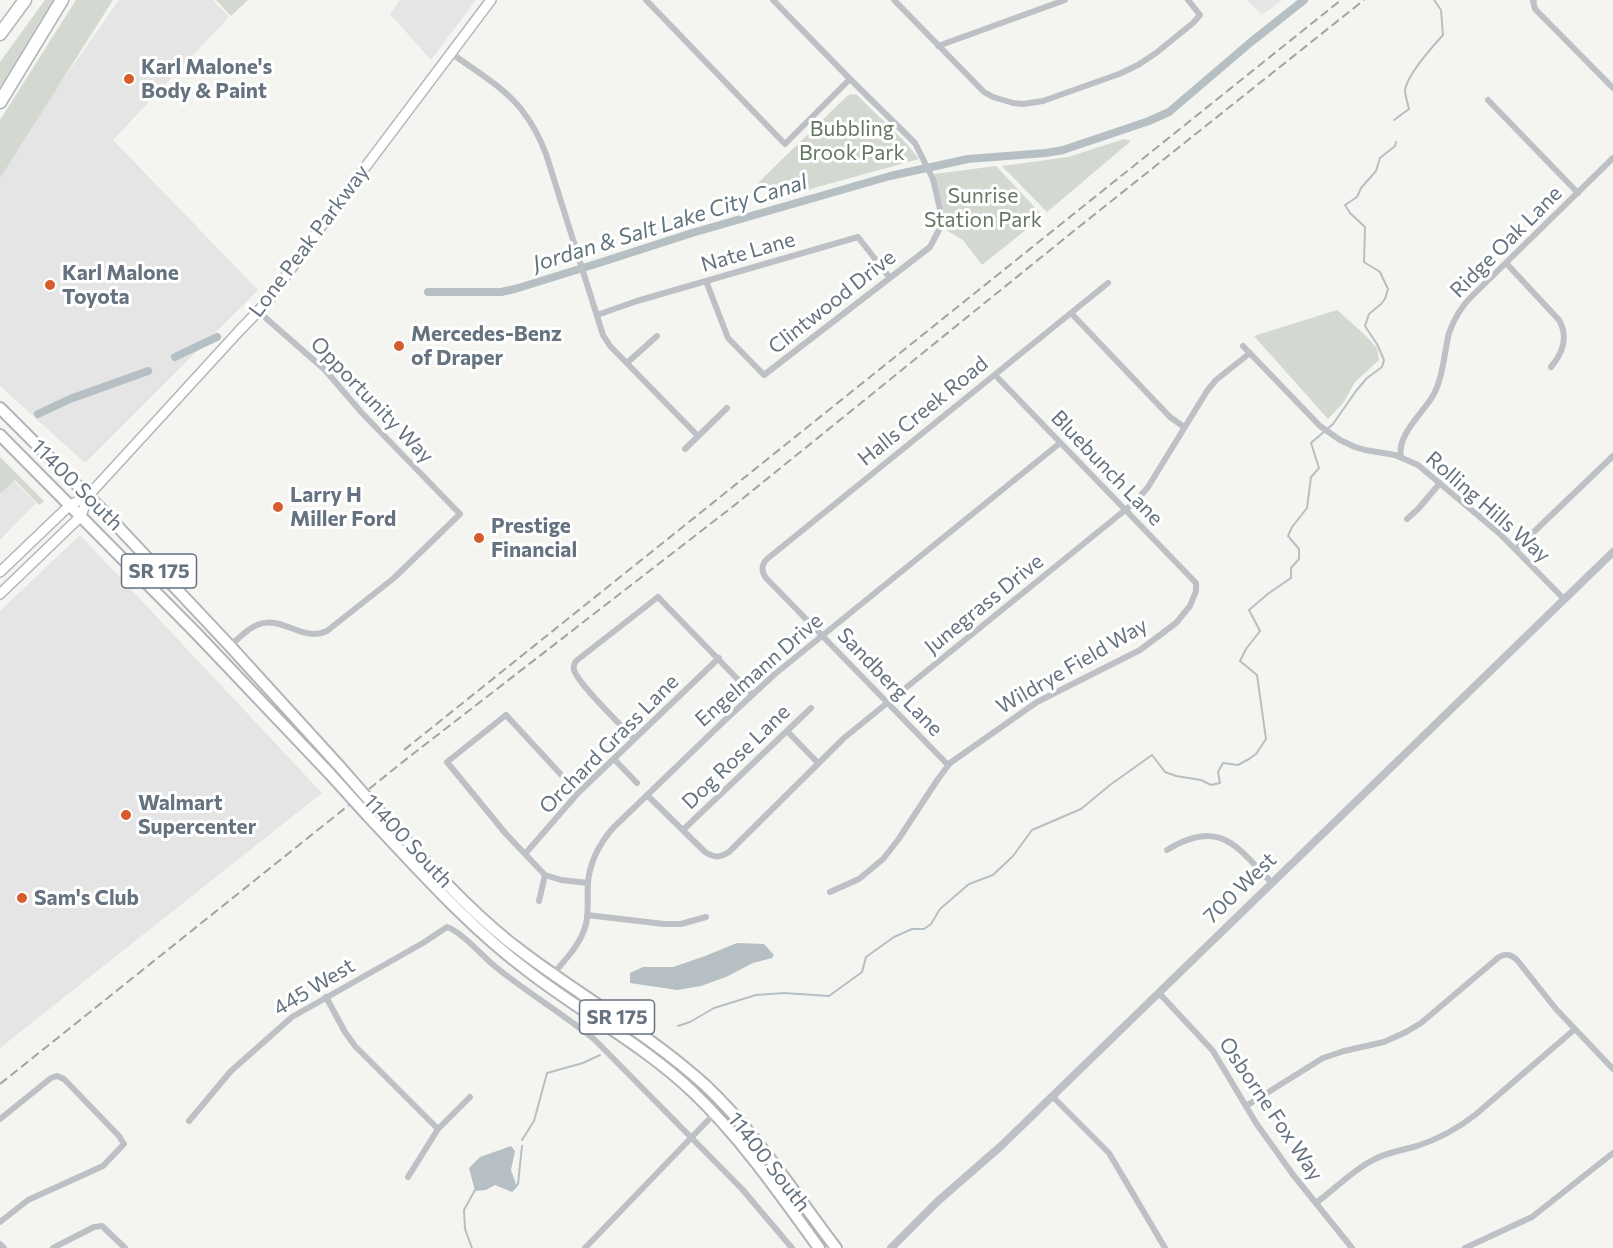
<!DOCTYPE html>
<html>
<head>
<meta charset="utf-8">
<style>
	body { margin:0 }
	canvas { display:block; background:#f4f4f0 }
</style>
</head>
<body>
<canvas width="1613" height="1248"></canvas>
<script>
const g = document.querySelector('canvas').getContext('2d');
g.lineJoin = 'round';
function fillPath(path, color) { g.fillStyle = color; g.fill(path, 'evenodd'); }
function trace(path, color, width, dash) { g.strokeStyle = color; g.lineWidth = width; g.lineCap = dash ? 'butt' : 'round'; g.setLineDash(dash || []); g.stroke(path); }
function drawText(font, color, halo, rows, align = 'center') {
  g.font = font + ' Commissioner,sans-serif'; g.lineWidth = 6; g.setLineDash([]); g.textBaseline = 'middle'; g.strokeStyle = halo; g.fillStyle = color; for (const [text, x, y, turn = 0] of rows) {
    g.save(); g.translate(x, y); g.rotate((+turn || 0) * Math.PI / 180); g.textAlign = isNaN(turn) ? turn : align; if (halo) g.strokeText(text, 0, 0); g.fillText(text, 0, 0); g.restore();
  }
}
fillPath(new Path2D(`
	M119 0H213L229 17 113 140 258 290 85 463 0 386V169Z
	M400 0H476L431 60 390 14Z
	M1247 0H1282L1262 15Z
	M0 467 36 503 0 540Z
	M80 535 322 793 0 1048V611Z`), '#e4e5e4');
fillPath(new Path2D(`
	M45 0H55L0 87V62Z
	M76 0H113L0 178V120Z
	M216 0H248L231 16Z
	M851 94 857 95 907 144 919 159 774 199 758 183 847 96Z
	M1124 139 1131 141 1047 212 1002 166 1068 157Z
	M996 166 1043 216 982 265 963 240 946 230V219L934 174Z
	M1337 310 1364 334 1377 348 1379 360 1355 382 1343 403 1328 419 1254 336Z
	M0 457 44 501 39 505 15 480 1 493 0 492Z`), '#d3d9d0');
fillPath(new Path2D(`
	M737 943 764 944 774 955 772 958 753 963 726 977 701 986 677 990 630 983V973L643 967H673L705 956Z
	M511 1146 515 1151 511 1170 517 1187 512 1192 495 1185 486 1190 475 1191 469 1168 480 1157Z`), '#b6c0c4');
trace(new Path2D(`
	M1394 120 1409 109C1408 104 1405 96 1405 90 1407 75 1433 46 1443 35L1441 10 1434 0
	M678 1026 690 1022 714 1008 756 995 784 993 829 996 862 972 866 957 894 937 912 929H924L931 924 940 909 969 884 993 875 1013 856 1032 830 1081 809 1110 785 1152 755 1165 772 1176 776 1201 780 1211 785 1220 783 1218 772 1223 763 1238 765 1249 759 1256 754 1266 739 1257 675 1240 661 1246 649 1260 631 1249 610 1269 593 1291 578V568L1299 559V549L1288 536 1292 527 1307 508 1311 477 1319 468 1311 443 1333 424 1356 391 1367 378 1382 367 1384 360 1377 344 1365 326 1369 314 1381 304 1385 299 1388 289 1380 272 1364 262 1365 227 1350 213 1345 205 1357 197 1361 188 1376 171 1380 158 1395 146 1396 142
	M522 1140 534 1121 547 1073 583 1063 600 1055
	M516 1186 518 1184 522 1146
	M472 1248 465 1229 464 1210 475 1190`), '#b6c0c4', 2);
trace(new Path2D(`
	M428 292H501L515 289 602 262 692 233 890 176 968 159 1046 153 1063 150 1149 121 1169 112 1251 42 1304 0
	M175 357 217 337
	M38 414 70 399 148 371`), '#b6c0c4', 8);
const secondary = new Path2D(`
	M0 572 70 505 88 496
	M0 594 81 516 88 496 240 330 269 300 324 222 491 0`);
const primary = new Path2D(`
	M0 408 105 513 230 646 341 768
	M0 435 197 634 330 774
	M376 808C424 859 469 913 525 954 585 999 650 1035 705 1085 756 1133 794 1193 836 1248
	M368 816C419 870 468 926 528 971 582 1013 644 1045 693 1092 742 1139 780 1194 819 1248`);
const motorway = new Path2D(`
	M0 34 25 0
	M0 102 62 0`);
trace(secondary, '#b2b6ba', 12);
trace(primary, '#b1b4b8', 14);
trace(motorway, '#b2b5b8', 15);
trace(new Path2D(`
	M646 0 785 144 850 79
	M894 0 984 92 993 97 1013 103 1023 104 1043 101 1119 74 1138 65 1156 53 1193 23 1200 15 1188 0
	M1534 0 1533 1 1535 9 1613 88
	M938 46 1065 0
	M451 53C474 70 504 87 521 109 532 123 540 138 546 154L603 335 610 346 698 436
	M1488 100 1578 193
	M1506 263 1559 320C1569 337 1562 354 1551 367
	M706 281 728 338 764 375 930 247 943 222 933 179 915 143 850 79 773 0
	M1071 313 1170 417 1184 427
	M597 315 637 301 858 237 890 278
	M1243 346 1320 426 1340 440 1355 447 1365 450 1395 455 1418 465 1500 534 1564 599
	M627 363 657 336
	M685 449 727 408
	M1401 457C1396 434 1426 411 1435 392 1444 373 1444 353 1449 333 1454 319 1461 307 1471 297L1613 158
	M1407 519 1419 508 1440 483
	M1516 549 1613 456
	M230 646C238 639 247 629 257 625 281 614 303 643 327 631L394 578 460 514 362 413 325 370 259 312
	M787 731 818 763
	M634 739C622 726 578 684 574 670 573 665 574 665 576 661L658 597 752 694
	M614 759 637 783
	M948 765 767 579C761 572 761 565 767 559L1108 283
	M578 793 506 715 447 762 506 834 545 875 561 880 588 883
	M647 795 705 852C715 858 719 858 729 852L844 738 1135 502 1148 487 1207 391 1216 380 1250 353
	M683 830 811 708
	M1167 850C1219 818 1236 845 1271 882
	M525 854 578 793 719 658
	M830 892 859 879 883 859 898 840 938 779 950 763 1037 702 1140 650 1176 623 1190 606 1196 591V583L995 375
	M539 901 545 875
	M587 915 664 924H681L706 917
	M553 974C566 959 581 944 586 924 589 910 587 896 588 882 590 861 600 843 613 828L723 722 775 674 1060 443
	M1159 993 1213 1051 1256 1123 1294 1176 1352 1248
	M326 997 345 1032 355 1046 438 1129
	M1052 1096 1109 1153 1165 1248
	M1246 1106 1323 1058 1344 1051 1384 1042 1406 1032 1421 1023 1499 957C1506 953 1511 954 1517 960L1556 1009 1613 1069
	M0 1119 51 1078 57 1076 64 1079 119 1136 124 1144 103 1166 28 1200 0 1222
	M189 1121 231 1071 292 1017 423 943 447 927C462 932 483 957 497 968 528 993 563 1014 594 1039L742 1189 792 1248
	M408 1177 438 1129 470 1097
	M1316 1203C1336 1188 1354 1169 1377 1158 1390 1152 1403 1150 1417 1146 1439 1139 1457 1129 1475 1115L1575 1029
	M0 1244 4 1248
	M53 1248 94 1227 102 1226 125 1248
	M585 1248 715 1113
	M1465 1248 1532 1217 1613 1153`), '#bdc0c4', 6);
trace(new Path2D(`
	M891 1248 938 1201 1001 1146 1613 552`), '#bdc0c4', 8);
trace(secondary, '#fff', 9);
trace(primary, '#fff', 10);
trace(motorway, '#fff', 12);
trace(new Path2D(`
	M404 750 1341 0
	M0 1084 409 757 736 504 1070 234 1364 0`), '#9fa4a9', 2, [9, 4.5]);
const primaryBridge = new Path2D(`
	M341 768 376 808
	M330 774 368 816`);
trace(primaryBridge, '#b1b4b8', 14, []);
trace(primaryBridge, '#fff', 10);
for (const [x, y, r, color] of [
	[129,79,6,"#d75c2d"],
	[50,285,6,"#d75c2d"],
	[399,346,6,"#d75c2d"],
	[278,507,6,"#d75c2d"],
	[479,538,6,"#d75c2d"],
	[126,815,6,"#d75c2d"],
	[22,898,6,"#d75c2d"]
]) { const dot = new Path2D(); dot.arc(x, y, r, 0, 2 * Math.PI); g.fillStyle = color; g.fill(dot); trace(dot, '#fff', 2); }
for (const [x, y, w] of [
	[159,571,75],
	[617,1017,75]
]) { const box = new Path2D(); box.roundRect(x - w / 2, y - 17, w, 34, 4.5); g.fillStyle = '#fff'; g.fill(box); trace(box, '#65727f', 1.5); }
drawText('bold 20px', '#65727f', null, [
	["SR 175",159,571],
	["SR 175",617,1017]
]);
drawText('bold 21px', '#65727f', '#fff', [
	["Karl Malone's",141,67],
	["Body & Paint",141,91],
	["Karl Malone",62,273],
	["Toyota",62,297],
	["Mercedes-Benz",411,334],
	["of Draper",411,358],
	["Larry H",290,495],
	["Miller Ford",290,519],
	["Prestige",491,526],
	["Financial",491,550],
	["Walmart",138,803],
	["Supercenter",138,827],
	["Sam's Club",34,898]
], 'left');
drawText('21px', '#667763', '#fff', [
	["Bubbling",852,129],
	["Brook Park",852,153],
	["Sunrise",983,196],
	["Station Park",983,220]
]);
drawText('21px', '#65727f', '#fff', [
	["Lone Peak Parkway",309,241,-53],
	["Ridge Oak Lane",1506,242,-45],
	["Nate Lane",748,252,-16],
	["Clintwood Drive",832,302,-38],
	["Opportunity Way",372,400,46],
	["Halls Creek Road",923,411,-39],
	["Bluebunch Lane",1107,468,46],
	["11400 South",77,485,45],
	["Rolling Hills Way",1488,507,41],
	["Junegrass Drive",984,604,-39],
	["Wildrye Field Way",1072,666,-30],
	["Engelmann Drive",759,670,-41],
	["Sandberg Lane",890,682,46],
	["Orchard Grass Lane",609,744,-45],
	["Dog Rose Lane",736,757,-44],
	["11400 South",408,841,47],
	["700 West",1240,888,-44],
	["445 West",314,987,-31],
	["Osborne Fox Way",1271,1109,56],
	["11400 South",769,1162,52]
]);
drawText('italic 22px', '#60747d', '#fff', [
	["Jordan & Salt Lake City Canal",670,223,-17]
]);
</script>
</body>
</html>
